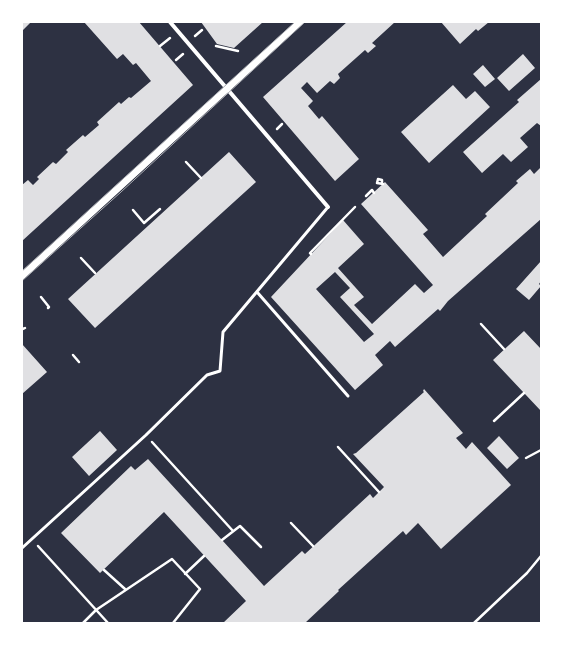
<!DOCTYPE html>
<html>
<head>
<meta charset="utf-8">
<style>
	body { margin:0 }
	#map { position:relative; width:563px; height:645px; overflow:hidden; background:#2d3142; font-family:"Work Sans",sans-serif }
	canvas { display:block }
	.frame { position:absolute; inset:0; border:23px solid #fff; pointer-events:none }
</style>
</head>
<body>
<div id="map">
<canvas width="563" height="645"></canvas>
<div class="frame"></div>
</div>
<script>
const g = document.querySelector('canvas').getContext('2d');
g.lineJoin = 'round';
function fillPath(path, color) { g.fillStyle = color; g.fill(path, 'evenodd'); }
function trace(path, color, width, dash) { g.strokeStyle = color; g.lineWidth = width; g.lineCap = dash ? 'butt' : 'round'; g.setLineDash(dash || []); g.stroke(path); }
fillPath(new Path2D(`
	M22 22H31L22 31Z
	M84 22H139L193 85 22 241V185L28 180 33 185 39 179 37 177 53 162 56 164 68 152 66 150 83 135 85 137 99 125 97 122 119 102 121 104 129 97 131 98 151 81 136 63 133 65 123 54 117 59Z
	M201 22H263L234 48 217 44Z
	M347 22H395L372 43 376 46 368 53 365 50 338 74 340 78 334 84 330 81 317 93 307 82 301 88 313 101 308 106 319 119 322 116 359 159 335 181 263 97Z
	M441 22H489L478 31 476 29 460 44Z
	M523 54 535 68 509 91 497 78Z
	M483 65 495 79 485 87 473 74Z
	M541 79V126L537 123 520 138 528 147 511 162 503 154 482 173 463 152 519 102 517 100Z
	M453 85 466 99 475 91 490 107 429 163 401 132Z
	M229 152 256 182 95 328 68 299Z
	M541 167V219L448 301 440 311 438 309 395 347 390 341 375 355 383 365 355 390 271 297 343 220 364 244 338 268 364 297 354 305 372 324 415 284 424 293 433 285 361 204 385 182 428 230 423 234 443 257 487 216 485 214 518 183 516 181 530 169 534 174ZM335 272 350 288 340 297 374 334 364 342 316 289Z
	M541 261V281L539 284 541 286 529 300 516 289Z
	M524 331 541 349V411L493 360Z
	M22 344 47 372 22 394Z
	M424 389 463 433 456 438 466 449 472 442 511 485 441 549 418 523 406 535 403 531 338 590 339 591 305 623H223L246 601 164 512 100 573 61 533 131 466 135 470 148 459 264 586 302 551 305 554 370 494 373 498 384 487 353 454 356 453 424 392 423 391Z
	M100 431 117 450 89 476 72 457Z
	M499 436 519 458 507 469 487 448Z`), '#e0e0e3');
trace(new Path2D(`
	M195 36 202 30
	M160 46 170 38
	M216 46 238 51
	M176 60 183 54
	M277 129 282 124
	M186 162 201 178
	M382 183V180L378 179 377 183 383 184
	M366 196 372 190 374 193
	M133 210 144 223 160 209
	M311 254 310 253 355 207
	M81 258 95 273
	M41 297 49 307 48 308
	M481 324 504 349
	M22 328 23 329 25 328
	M73 355 79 362
	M494 421 524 393
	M152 442 233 531
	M338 447 379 492
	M526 458 541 450
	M291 523 313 546
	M222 540 240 526 261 547
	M38 546 108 623
	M104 570 125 589
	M185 574 204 556
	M83 623 96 610 172 559 200 589 173 623
	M474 623 527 573 541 556`), '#fff', 2.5);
trace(new Path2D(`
	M257 292 348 396
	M22 548 146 435 207 375 220 371 223 332 328 207`), '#fff', 3);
trace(new Path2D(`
	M170 22 328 207`), '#fff', 4);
trace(new Path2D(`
	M22 276 300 22`), '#fff', 7);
trace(new Path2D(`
	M22 271 295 22
	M22 281 121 192 305 22`), '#abadb3', 1);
</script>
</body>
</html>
